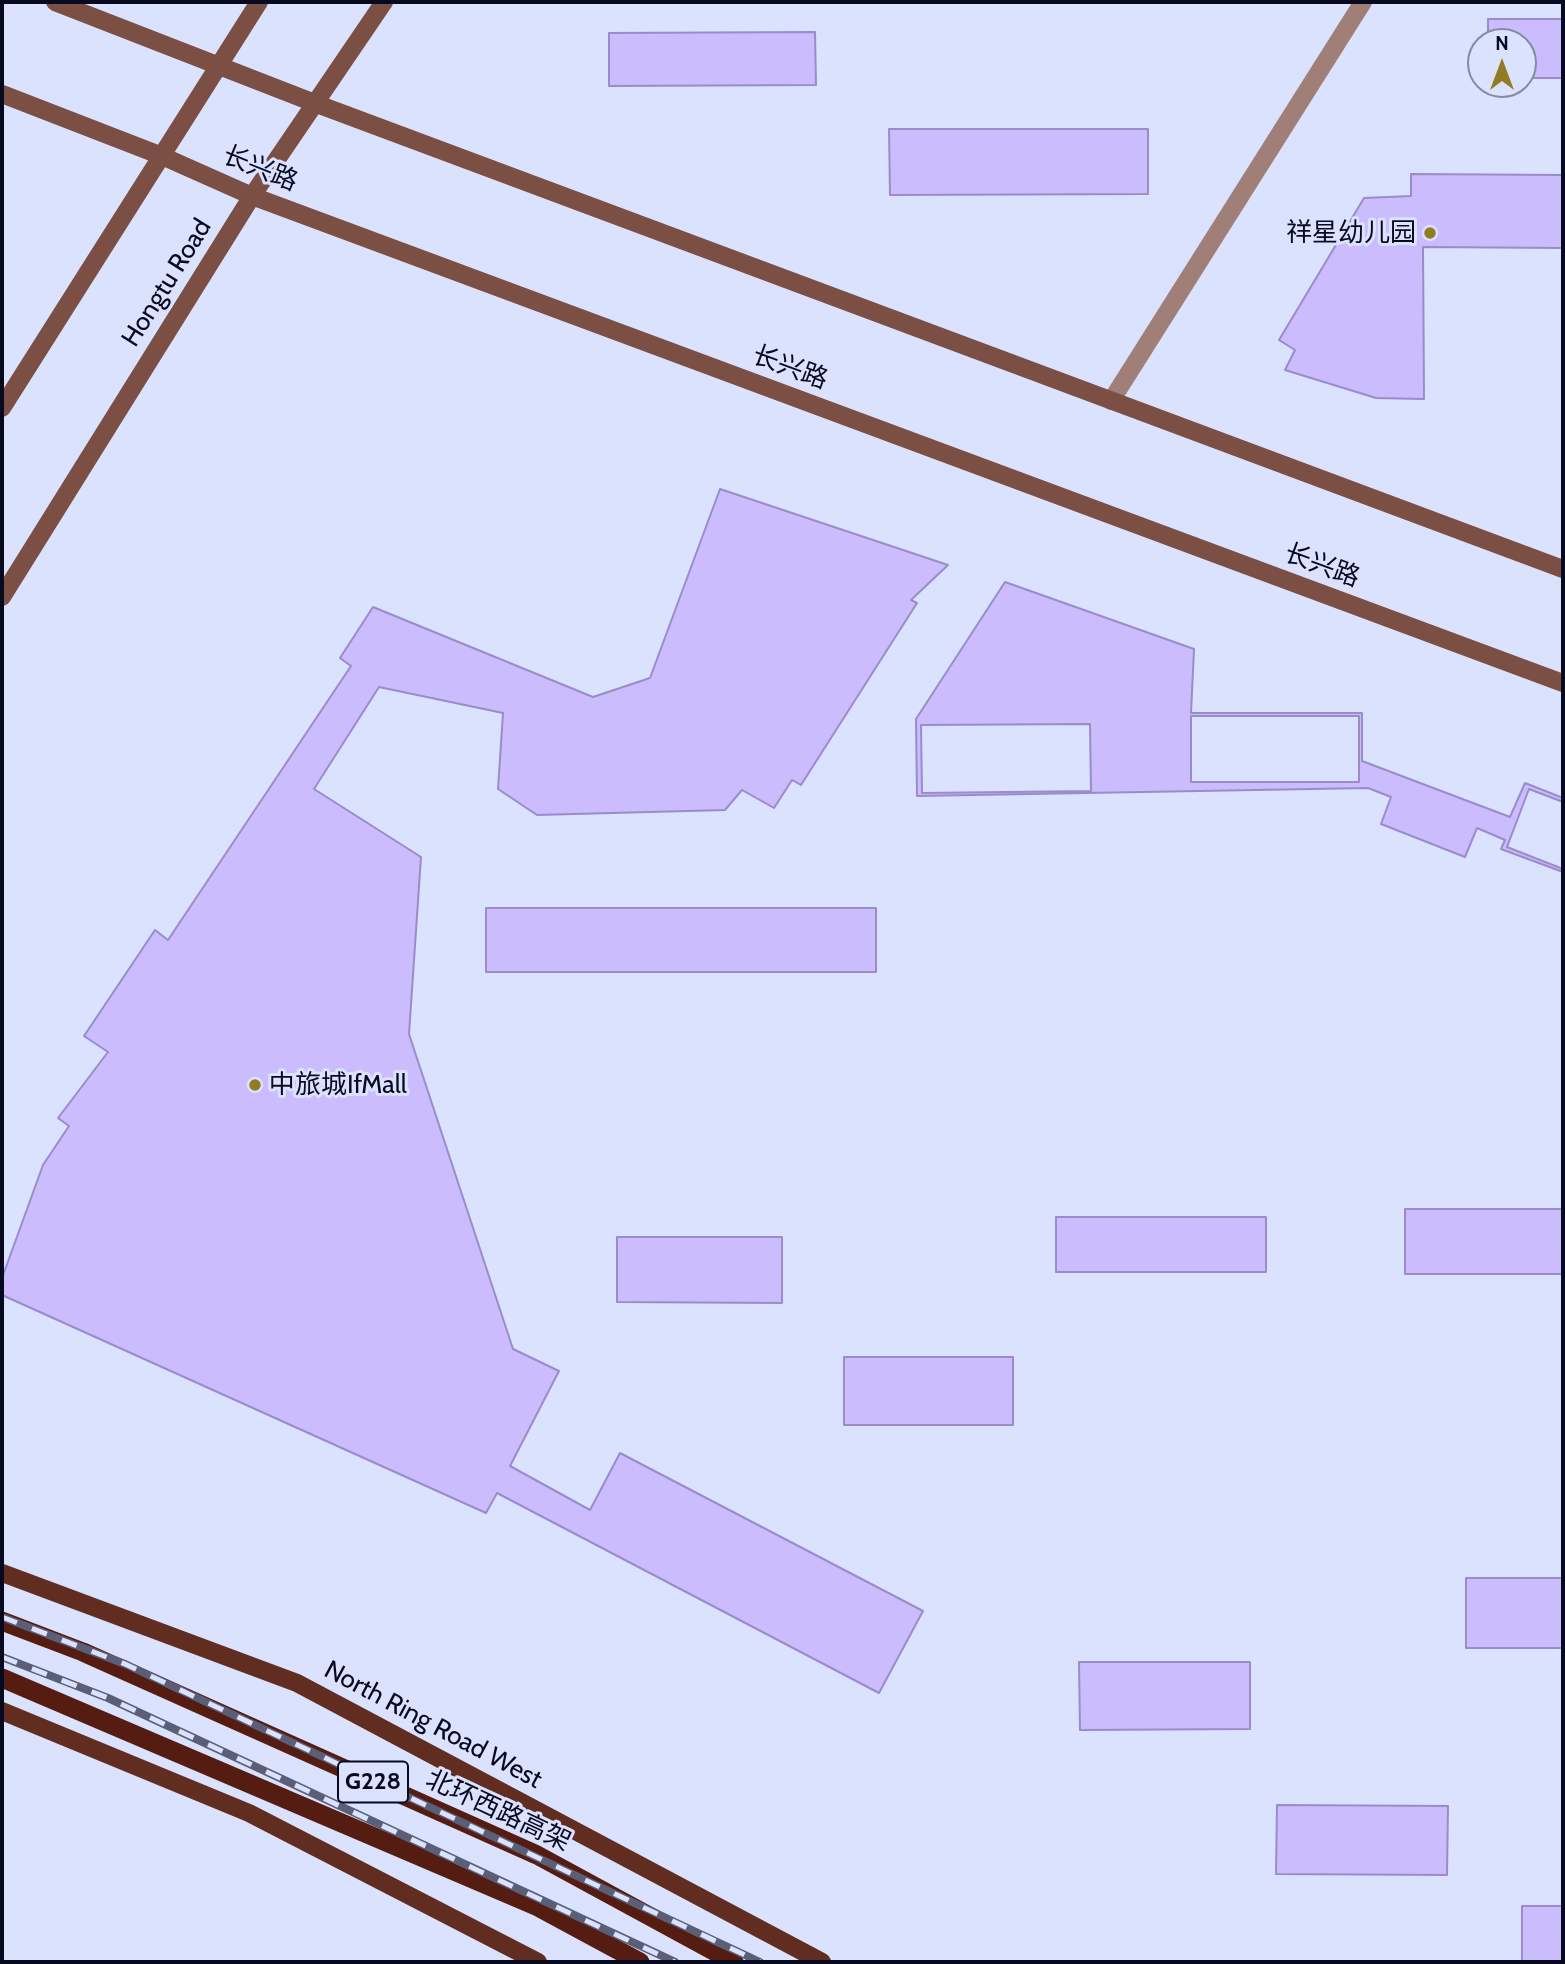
<!DOCTYPE html>
<html>
<head>
<meta charset="utf-8">
<style>
	body { margin:0 }
	#map { position:relative; width:1565px; height:1964px; overflow:hidden; background:#dbe2fd; font-family:Cabin,sans-serif }
	canvas { display:block }
	.frame { position:absolute; inset:0; border:4px solid #07091f; pointer-events:none }
	.north { position:absolute; left:1467px; top:28px; width:70px; height:70px; box-sizing:border-box; background:#dbe2fd; border:2px solid #868ba4; border-radius:50%; rotate:0deg; font-size:19px; font-weight:700; line-height:28px; text-align:center; color:#07091f }
	.north::after { content:''; display:block; margin:auto; width:24px; height:32px; background:#927b21; clip-path:polygon(50% 0,100% 100%,50% 72%,0 100%) }
</style>
</head>
<body>
<div id="map">
<canvas width="1565" height="1964"></canvas>
<div class="frame"></div>
<div class="north">N</div>
</div>
<script>
const g = document.querySelector('canvas').getContext('2d');
g.lineJoin = 'round';
function fillPath(path, color) { g.fillStyle = color; g.fill(path, 'evenodd'); }
function trace(path, color, width, dash) { g.strokeStyle = color; g.lineWidth = width; g.lineCap = dash ? 'butt' : 'round'; g.setLineDash(dash || []); g.stroke(path); }
function drawText(font, color, halo, rows, align = 'center') {
  g.font = font + ' Cabin,"Noto Sans SC",sans-serif'; g.lineWidth = 6; g.setLineDash([]); g.textBaseline = 'middle'; g.strokeStyle = halo; g.fillStyle = color; for (const [text, x, y, turn = 0] of rows) {
    g.save(); g.translate(x, y); g.rotate((+turn || 0) * Math.PI / 180); g.textAlign = isNaN(turn) ? turn : align; if (halo) g.strokeText(text, 0, 0); g.fillText(text, 0, 0); g.restore();
  }
}
const building = new Path2D(`
	M1488 19H1563V78H1523V42H1488Z
	M815 32 816 85 609 86V33Z
	M889 129H1148V194L890 195Z
	M1411 174 1563 175V248L1423 247 1424 399 1376 398 1285 370 1295 350 1279 340 1364 198 1411 196Z
	M720 489 948 565 911 600 917 603 801 785 792 780 774 808 742 790 725 810 537 815 498 789 503 713 379 687 314 789 421 857 409 1034 513 1349 559 1371 510 1466 590 1510 620 1453 923 1611 879 1693 497 1493 486 1513 2 1295V1278L43 1165 69 1126 58 1118 108 1052 84 1036 155 930 168 940 351 666 340 658 373 607 593 697 650 678Z
	M1005 582 1194 649 1191 713H1362V761L1510 817 1525 783 1563 798V872L1501 849 1505 840 1477 828 1465 857 1381 824 1391 797 1368 788 917 796 916 719Z
	M1191 716H1359V782H1191Z
	M1090 724 1091 791 922 793 921 725Z
	M1529 789 1563 802V869L1507 847Z
	M486 908H876V972H486Z
	M1405 1209H1563V1274H1405Z
	M1056 1217H1266V1272H1056Z
	M617 1237H782V1303L617 1302Z
	M844 1357H1013V1425H844Z
	M1466 1578H1563V1648H1466Z
	M1079 1662H1250V1729L1080 1730Z
	M1277 1805 1448 1806 1447 1875 1276 1874Z
	M1522 1906H1563V1962H1522Z`);
fillPath(building, '#cabcfd');
trace(building, '#9a8ccb', 2);
trace(new Path2D(`
	M1111 401 1363 2`), '#9f7f77', 18);
trace(new Path2D(`
	M55 2 317 104 1563 569
	M2 94 162 156 252 196 1563 683
	M2 408 259 2
	M2 597 252 196 384 2`), '#7c4f44', 18);
trace(new Path2D(`
	M2 1573 297 1683 822 1962
	M2 1711 249 1813 538 1962`), '#612d21', 18);
trace(new Path2D(`
	M2 1621 83 1652 537 1855 734 1962
	M2 1678 536 1906 640 1962`), '#551c11', 19);
const rail = new Path2D(`
	M2 1617 125 1664 760 1962
	M2 1657 108 1698 675 1962`);
trace(rail, '#5a5e76', 8);
trace(rail, '#dbe2fd', 5, [16]);
for (const [x, y, r, color] of [
	[1430,233,7,"#927b21"],
	[255,1085,7,"#927b21"]
]) { const dot = new Path2D(); dot.arc(x, y, r, 0, 2 * Math.PI); g.fillStyle = color; g.fill(dot); trace(dot, '#dbe2fd', 2.5); }
for (const [x, y, w] of [
	[373,1782,70]
]) { const box = new Path2D(); box.roundRect(x - w / 2, y - 20.5, w, 41, 5); g.fillStyle = '#dbe2fd'; g.fill(box); trace(box, '#07091f', 2); }
drawText('bold 24px', '#07091f', null, [
	["G228",373,1782]
]);
drawText('26px', '#07091f', '#dbe2fd', [
	["长兴路",260,169,22],
	["Hongtu Road",167,283,-58],
	["长兴路",790,368,20],
	["长兴路",1322,566,20],
	["North Ring Road West",433,1725,28],
	["北环西路高架",498,1811,25]
]);
drawText('26px', '#07091f', '#dbe2fd', [
	["祥星幼儿园",1416,233],
	["中旅城IfMall",269,1085,"left"]
], 'right');
</script>
</body>
</html>
